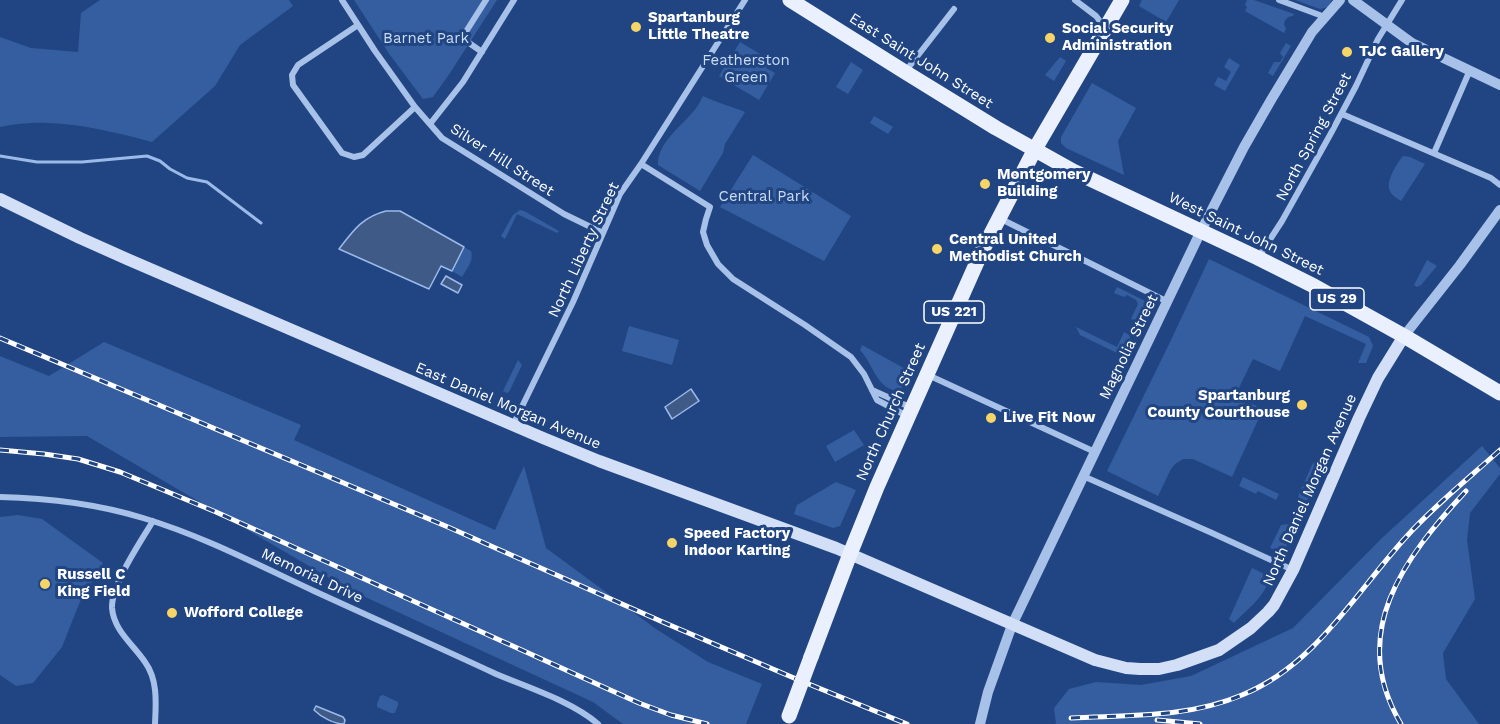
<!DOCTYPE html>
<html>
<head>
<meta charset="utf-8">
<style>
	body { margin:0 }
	canvas { display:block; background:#204582 }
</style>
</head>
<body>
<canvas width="1500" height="724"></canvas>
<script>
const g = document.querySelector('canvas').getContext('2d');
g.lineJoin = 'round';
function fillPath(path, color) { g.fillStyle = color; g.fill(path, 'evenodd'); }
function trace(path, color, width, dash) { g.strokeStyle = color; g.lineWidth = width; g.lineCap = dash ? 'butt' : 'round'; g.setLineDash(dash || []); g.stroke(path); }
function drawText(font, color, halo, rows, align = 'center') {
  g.font = font + ' "Work Sans",sans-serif'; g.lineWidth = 6; g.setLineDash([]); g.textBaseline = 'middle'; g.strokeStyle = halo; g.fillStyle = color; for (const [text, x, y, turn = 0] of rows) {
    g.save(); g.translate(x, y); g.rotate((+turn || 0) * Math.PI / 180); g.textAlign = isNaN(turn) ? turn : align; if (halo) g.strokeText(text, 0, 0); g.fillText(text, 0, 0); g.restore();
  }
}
fillPath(new Path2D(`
	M100 0H289L293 6 240 45 215 86 152 142C101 129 53 116 0 127V37L31 48 78 52 81 13Z
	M354 0H497L450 73 433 97 423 99 390 55Z
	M1142 0H1179L1166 22 1139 6Z
	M1247 0H1254L1294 14 1293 16C1288 16 1285 19 1284 24L1286 29 1284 33 1245 11 1247 7 1245 5Z
	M1295 0H1332L1328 7 1320 9Z
	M740 42 765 57 763 60 769 63 766 68 775 73 759 100 719 76Z
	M1286 43 1291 46 1273 76 1268 73 1274 62H1280L1283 57 1280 53Z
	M1060 57 1066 61 1054 81 1045 75Z
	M1229 58 1240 65 1225 91 1214 85 1218 77 1226 81 1231 72 1224 67Z
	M851 62 863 70 848 94 836 87Z
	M1092 83 1136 108 1118 141 1124 175 1066 148 1061 143V137Z
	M703 96C717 103 731 106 745 112L725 144 723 153 700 191 658 165C657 144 680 127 692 113 697 108 700 102 703 96Z
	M874 116 893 127 888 134 870 123Z
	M753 155 851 216 824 261 720 207Z
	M1403 156 1410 157 1425 164 1401 201C1397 198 1392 196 1390 191 1385 182 1397 163 1403 156Z
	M520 210 524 211 559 231 557 233 517 214 505 239 501 236 513 215Z
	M464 247 471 251C474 261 467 268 462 277L452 271Z
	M1209 259 1369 337 1373 346 1366 363H1358L1366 344 1305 316 1280 371 1253 359 1235 396 1263 409 1232 477 1193 459H1183L1175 464 1171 469 1158 496 1107 471 1171 340Z
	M1427 260 1437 266 1421 285 1417 287 1414 285Z
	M1117 287 1147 302 1138 320 1136 321 1131 319 1138 304 1136 300 1127 295 1124 297 1114 293Z
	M629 326 679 340 672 365 622 351Z
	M1076 327 1117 347 1124 332 1129 335 1130 338 1121 355 1080 335Z
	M104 342 301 425 294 440 495 530 524 466 546 548 656 629 708 662 762 684 746 724H623L593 702 350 590 87 436 0 437V356L49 376Z
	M862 345 909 371 900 391C877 391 874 365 860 350Z
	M518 360 522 365 509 392 507 393 503 391Z
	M854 430 864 445 835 462 826 446Z
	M1482 446 1500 468V474L1470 513 1467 540 1475 599 1443 653 1446 679 1479 724H1056L1054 708 1069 689 1096 682 1141 685 1191 676 1293 628 1381 539Z
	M1313 463 1322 468 1284 552H1279L1270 548 1281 525 1289 524 1297 506 1299 494Z
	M1243 477 1279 494 1276 500 1258 491 1256 494 1239 486Z
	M836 482 856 490 840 526 833 528 794 514 797 505Z
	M18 515 42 519 103 563 79 604 62 647 33 683 16 686 0 675V517Z
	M1252 568 1268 576C1271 592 1244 612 1234 623L1229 619Z
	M383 695 398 702V705L395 713H391L377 707V704L380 696Z`), '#345ea0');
const water = new Path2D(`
	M386 211H400L464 247 452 271 441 266 429 289 339 249C353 231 362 217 386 211Z
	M446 276 462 285 458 293 441 284Z
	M691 389 699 401 672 419 665 407Z
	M316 706 343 717 345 720 344 724C334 724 321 717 314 710Z`);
fillPath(water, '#3f5a86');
trace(water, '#9bbaea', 1.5);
trace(new Path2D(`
	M0 156 37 162H82L147 156 160 161 170 169 187 178 207 182 261 223`), '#9bbaea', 3);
trace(new Path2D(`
	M342 0 375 51 415 107 442 138 564 214 603 233
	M1075 0 1096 16 1105 28
	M1279 0 1325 17
	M358 25 298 65 292 75 293 85 342 153 354 157 363 155 415 107
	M482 52 462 38 486 0
	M905 72 954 9
	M1342 114 1491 178 1500 185
	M430 124 463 82 514 0
	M1434 153 1470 70
	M641 164 710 207 706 219 703 232 707 245 718 264 733 279 805 325 851 357 864 374 877 400 909 417
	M999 218 1168 302
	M1258 258 1282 221 1330 135 1356 86 1378 39 1402 0
	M928 375 1095 452
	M872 390 912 408
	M513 425 573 302 620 194 641 164 745 0
	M1083 476 1212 533 1293 570
	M0 497C48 498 97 504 143 518 203 536 258 565 314 591 375 619 436 646 496 674 529 688 571 701 598 724
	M153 521C141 541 111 585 112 608 114 631 133 644 145 662 158 680 156 703 155 724`), '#a7c1e8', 6);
trace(new Path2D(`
	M1353 0 1412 43 1500 85
	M1404 336 1460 265 1500 210
	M980 724 988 692 1012 625 1201 231 1244 147 1271 100 1312 32 1340 0`), '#a7c1e8', 10);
trace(new Path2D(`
	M0 199 80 238 127 259 543 438 599 461 836 548 1095 660 1126 668 1140 669H1159L1177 665 1219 650 1251 628 1268 612 1274 605 1293 570 1359 418 1378 378 1404 336`), '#d2dff7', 12);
trace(new Path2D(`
	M790 0 905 72 996 128 1073 171 1258 258 1314 286 1404 336 1500 393
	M811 657 850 554 877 487 981 253 1035 149 1122 0`), '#eaf0fe', 15);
const rail = new Path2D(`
	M0 338 448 527 665 623 794 678 907 724
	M0 450 44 454 78 459 120 472 216 512 639 703 671 715 707 724
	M1071 718C1128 715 1188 718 1242 695 1316 665 1355 593 1407 536 1435 505 1469 478 1500 450
	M1157 720 1200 724
	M1401 724C1347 633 1404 558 1466 491`);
trace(rail, '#fff', 5);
trace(rail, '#204582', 3, [9]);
trace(new Path2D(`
	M789 716 811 657`), '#eaf0fe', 15);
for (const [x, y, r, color] of [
	[636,27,6,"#f6d568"],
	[1050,38,6,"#f6d568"],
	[1347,52,6,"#f6d568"],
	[985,184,6,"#f6d568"],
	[937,249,6,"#f6d568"],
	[1302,405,6,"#f6d568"],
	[991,418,6,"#f6d568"],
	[672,543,6,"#f6d568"],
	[45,584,6,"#f6d568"],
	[172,613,6,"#f6d568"]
]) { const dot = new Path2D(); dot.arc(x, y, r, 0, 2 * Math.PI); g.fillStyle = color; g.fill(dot); trace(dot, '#204582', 2); }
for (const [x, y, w] of [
	[1337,299,54],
	[954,312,60]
]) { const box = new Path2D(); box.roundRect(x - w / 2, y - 11, w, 22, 4.5); g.fillStyle = '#204582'; g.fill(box); trace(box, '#fff', 1.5); }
drawText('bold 14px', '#fff', null, [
	["US 29",1337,299],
	["US 221",954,312]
]);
drawText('bold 15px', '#fff', '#204582', [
	["Spartanburg",648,18],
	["Little Theatre",648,35],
	["Social Security",1062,29],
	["Administration",1062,46],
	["TJC Gallery",1359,52],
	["Montgomery",997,175],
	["Building",997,192],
	["Central United",949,240],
	["Methodist Church",949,257],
	["Spartanburg",1290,396,"right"],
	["County Courthouse",1290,413,"right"],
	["Live Fit Now",1003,418],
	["Speed Factory",684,534],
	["Indoor Karting",684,551],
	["Russell C",57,575],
	["King Field",57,592],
	["Wofford College",184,613]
], 'left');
drawText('15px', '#cbdcf6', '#204582', [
	["Barnet Park",426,39],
	["Featherston",746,61],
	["Green",746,78],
	["Central Park",764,197]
]);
drawText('15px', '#fff', '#204582', [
	["East Saint John Street",921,61,32],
	["North Spring Street",1314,137,-62],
	["Silver Hill Street",502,160,33],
	["West Saint John Street",1246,234,26],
	["North Liberty Street",584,250,-65],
	["Magnolia Street",1129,347,-64],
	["East Daniel Morgan Avenue",508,406,23],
	["North Church Street",891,412,-66],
	["North Daniel Morgan Avenue",1310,490,-66],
	["Memorial Drive",312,576,25]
]);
</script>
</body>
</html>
